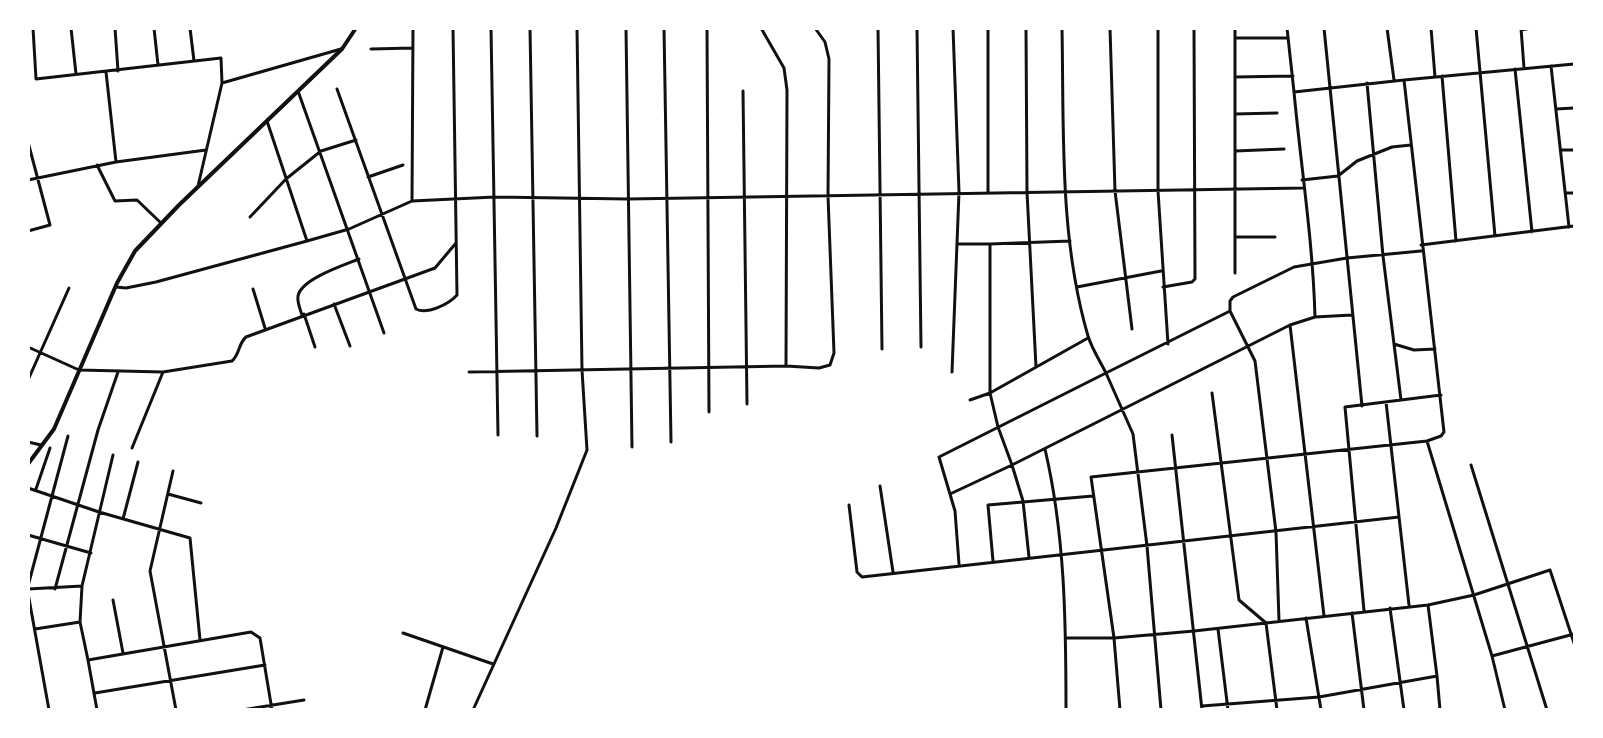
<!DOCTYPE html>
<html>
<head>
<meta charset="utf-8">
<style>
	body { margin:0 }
	#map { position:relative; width:1603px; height:738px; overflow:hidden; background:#fff; font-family:Barlow,sans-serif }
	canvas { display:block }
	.frame { position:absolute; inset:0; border:30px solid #fff; pointer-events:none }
</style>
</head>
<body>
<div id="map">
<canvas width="1603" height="738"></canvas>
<div class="frame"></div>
</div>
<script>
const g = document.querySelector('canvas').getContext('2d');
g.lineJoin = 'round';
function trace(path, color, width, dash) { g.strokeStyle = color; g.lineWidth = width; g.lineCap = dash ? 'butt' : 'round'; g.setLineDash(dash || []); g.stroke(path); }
trace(new Path2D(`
	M33 28 36 79 221 58 222 83 198 186
	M71 28 76 74
	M115 28 118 71
	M154 28 158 65
	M190 28 194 61
	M491 28 498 435
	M530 28 537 436
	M626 28 632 447
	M664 28 671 442
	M707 28 709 412
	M761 28 784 68 787 90 786 366
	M878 28 882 349
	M917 28 921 347
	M988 28V193
	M1026 28 1027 192 1036 367
	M1110 28 1115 191 1132 329
	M1158 28V191L1168 344
	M1235 28V273
	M1287 28 1294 92
	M1324 28 1362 406
	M1387 28 1394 80
	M1431 28 1435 77
	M1476 28 1495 236
	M1521 28 1524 68
	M1521 30 1531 28
	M1235 38H1288
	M371 49 413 48
	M1551 66 1569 227
	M1515 69 1532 232
	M106 72 116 162
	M1442 76 1456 241
	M1235 77 1293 76
	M222 83 341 49
	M1367 83 1383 256 1401 400
	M337 89 416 309C427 315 449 304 457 295L453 28
	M298 91 384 333
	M743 91 747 404
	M1556 109 1574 108
	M1235 114 1277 113
	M267 121 307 241
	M28 142 50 225 28 231
	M1561 150H1574
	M1235 151 1284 149
	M97 165 115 201 137 200 161 223
	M368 177 403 165
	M28 180 116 162 206 150
	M1302 180 1338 176 1357 161 1392 147 1411 145
	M1566 193H1574
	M412 201 413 28
	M250 217 286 179 321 151 356 140
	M1235 237H1275
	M958 244H990V393L998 427 1012 465 1290 325 1315 317 1352 315
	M990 244 1070 241
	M1421 245 1574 226
	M116 287 126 288 156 282 307 241 349 229 412 201 495 197 628 199 1303 188
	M1077 287 1161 271
	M1163 287 1192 282 1195 279 1194 28
	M253 289 265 328
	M334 304 350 346
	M1230 311V301L1233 297 1294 267 1347 258 1421 251
	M304 314 315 347
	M302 315C300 309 297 302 298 296 301 279 344 265 359 259
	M1315 317C1313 242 1301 167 1294 92L1404 80
	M1290 325 1324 616
	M1394 344 1414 350 1435 349
	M28 347 79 370 163 372 232 361C240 354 238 344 246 337L435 268 456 243
	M469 372 786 366 819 368 830 365 834 353 828 196 829 59 825 42 815 28
	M952 372 959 192 953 28
	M28 380 69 288
	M1212 393 1239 600 1266 623 1277 710
	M970 400 990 393 1088 338
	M1386 402 1409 605
	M1172 435 1202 710
	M1427 441 1492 656 1505 710
	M28 442 41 445
	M132 448 163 372
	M1045 449C1065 535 1066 622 1066 710
	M1471 465 1547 710
	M173 471 150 571 176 710
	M880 486 893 572
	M28 488 99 512 190 538 200 640
	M36 489 50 448
	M168 494 201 503
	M950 494 1012 465 1023 501 1029 557
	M849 505 857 572 862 577 1399 517
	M123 519 138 462
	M28 535 91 553
	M993 561 988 505 1093 496
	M959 564 955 511 939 457 1106 373C1100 361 1092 349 1088 336 1059 237 1064 131 1062 28
	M28 586 68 436
	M28 589 82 586
	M55 589 98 430 118 372
	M28 593 49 710
	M113 600 123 653
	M1428 605 1437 676
	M1390 608 1404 710
	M1364 611 1345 407 1441 395
	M1352 613 1364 710
	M1306 618 1321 710
	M35 629 80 622
	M1218 629 1228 710
	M403 633 493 664
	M1066 638H1114L1194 631 1428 605 1474 595 1550 570 1574 643
	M1492 656 1574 634
	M88 660 80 622 82 586 113 455
	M95 693 265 665
	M1202 706 1319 697 1437 676 1440 710
	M97 710 88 660 251 632 260 638 272 710
	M242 710 304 700
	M425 710 443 647
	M473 710 556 528 587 450 582 370 577 28
	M1120 710 1114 638 1091 477 1427 441 1441 436 1444 432 1404 80 1574 64
	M1161 710 1147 546 1133 434 1106 373 1230 311 1255 361 1276 532 1279 621`), '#111', 3);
trace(new Path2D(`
	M28 464 54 429 117 283 135 251 179 205 342 49 356 28`), '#111', 4);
</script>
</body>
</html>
